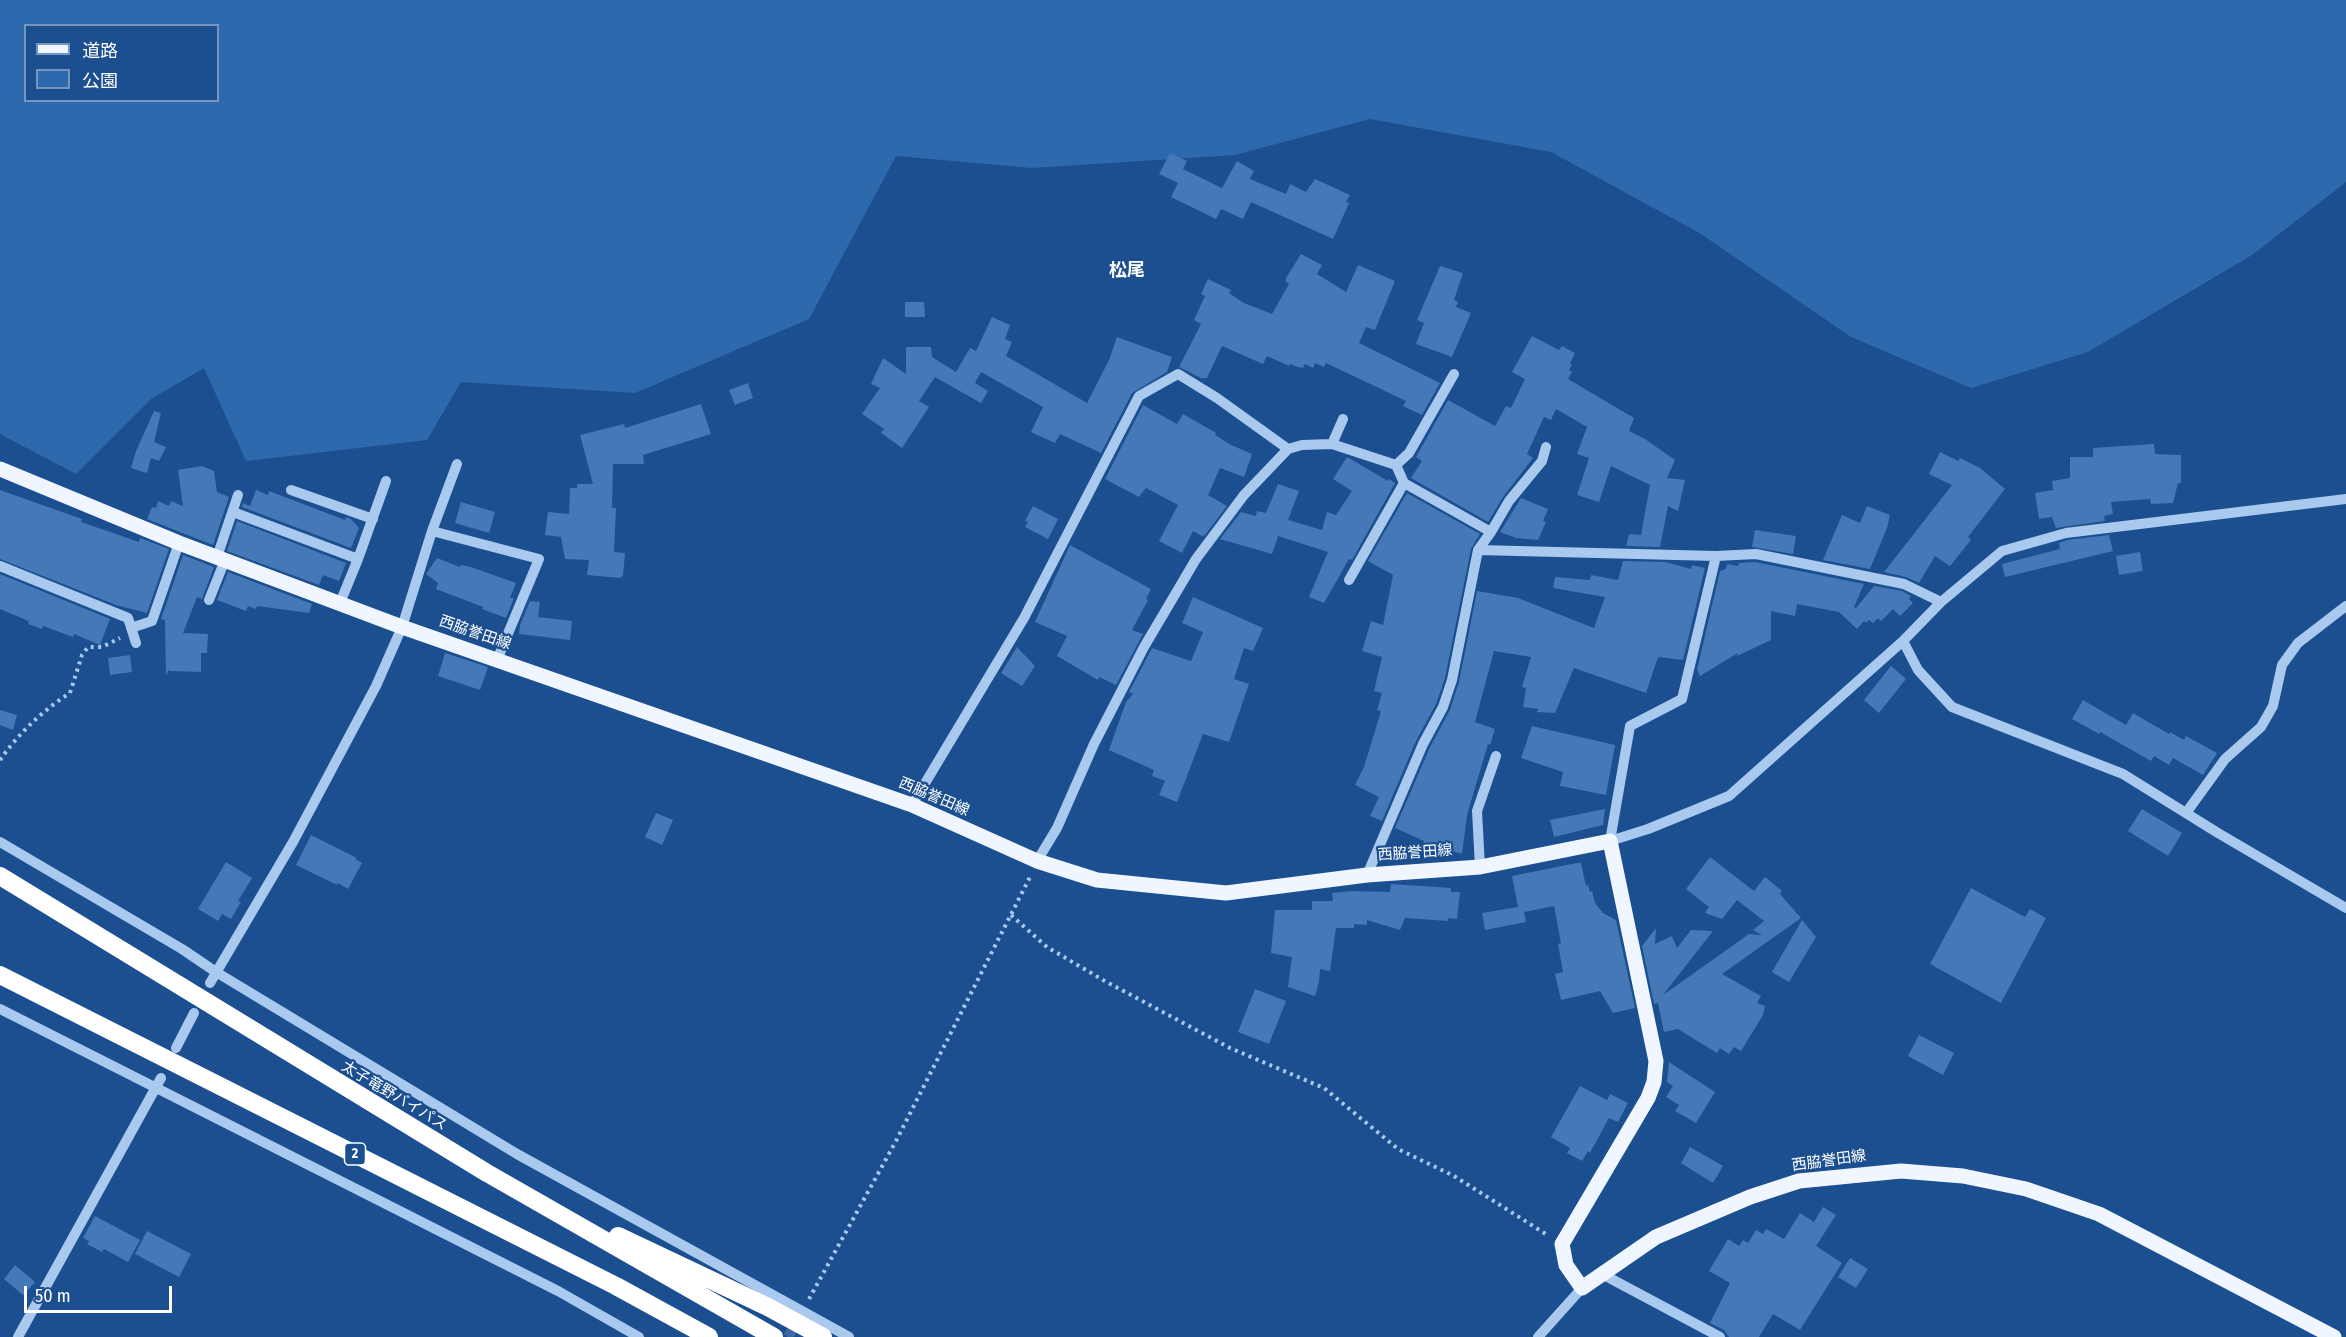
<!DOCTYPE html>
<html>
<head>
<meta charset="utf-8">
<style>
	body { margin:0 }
	#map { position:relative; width:2346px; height:1337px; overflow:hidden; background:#1b4f8f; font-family:"Fira Sans Condensed","Noto Sans JP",sans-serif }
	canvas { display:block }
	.legend { position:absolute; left:24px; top:24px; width:195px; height:78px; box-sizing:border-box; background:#1b4f8f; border:2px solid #7695bc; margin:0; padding:8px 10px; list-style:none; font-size:18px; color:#fff }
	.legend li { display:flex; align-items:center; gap:12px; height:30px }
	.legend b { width:30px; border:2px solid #7695bc }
	.scale { position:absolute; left:24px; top:1286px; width:148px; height:27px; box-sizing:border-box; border:3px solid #fff; border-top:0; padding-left:8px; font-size:18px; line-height:21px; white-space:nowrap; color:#fff; -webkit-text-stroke:4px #1b4f8f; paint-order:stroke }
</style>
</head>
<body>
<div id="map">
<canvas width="2346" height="1337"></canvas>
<ul class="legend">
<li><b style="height:8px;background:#f0f6ff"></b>道路</li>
<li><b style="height:16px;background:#2e69ad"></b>公園</li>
</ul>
<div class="scale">50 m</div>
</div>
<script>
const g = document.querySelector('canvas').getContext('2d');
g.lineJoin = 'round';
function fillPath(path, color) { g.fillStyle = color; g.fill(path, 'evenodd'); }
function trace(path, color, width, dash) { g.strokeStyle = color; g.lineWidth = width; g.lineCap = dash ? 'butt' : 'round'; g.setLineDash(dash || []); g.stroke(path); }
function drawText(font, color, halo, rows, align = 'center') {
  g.font = font + ' "Fira Sans Condensed","Noto Sans JP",sans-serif'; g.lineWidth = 4.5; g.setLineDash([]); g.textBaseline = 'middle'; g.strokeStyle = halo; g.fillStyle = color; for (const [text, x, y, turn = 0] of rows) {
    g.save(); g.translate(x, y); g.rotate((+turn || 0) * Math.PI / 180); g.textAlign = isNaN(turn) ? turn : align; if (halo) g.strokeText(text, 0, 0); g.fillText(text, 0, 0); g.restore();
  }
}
fillPath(new Path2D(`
	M0 0H2346V182L2252 255 2088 352 1971 388 1851 337 1701 234 1551 152 1370 119 1235 155 1032 168 896 156 809 319 635 393 461 382 427 440 246 461 204 368 151 399 76 474 0 434ZM26 26H218V100H26Z`), '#2e69ad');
fillPath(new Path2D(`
	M1170 153 1187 161 1183 169 1222 188 1237 161 1254 171 1250 179 1286 194 1290 184 1306 192 1315 179 1350 195 1346 202 1349 203 1333 239 1251 202 1243 219 1221 209 1216 219 1171 197 1178 183 1159 174Z
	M1301 254 1322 265 1317 274 1346 292 1358 265 1395 281 1375 330 1366 327 1359 343 1440 383 1422 415 1403 406 1406 401 1326 363 1324 367 1315 363 1313 368 1305 364 1303 368 1298 367 1290 364 1289 366 1267 356 1263 364 1222 346 1207 378H1201L1179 367 1201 324 1194 320 1205 296 1201 294 1208 279 1231 290 1229 293 1244 303 1272 314 1289 284 1286 282V278Z
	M1440 266 1463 273 1454 300 1458 302 1456 307 1471 313 1452 357 1416 344 1424 323 1417 320Z
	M905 302H924L925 317H905Z
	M992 317 1010 325 1005 339 1012 342 1006 356 1087 403 1109 360 1117 337 1172 357 1167 372 1132 393 1101 453 1060 434 1055 443 1031 432 1043 407 981 372 975 383 988 391 981 403 935 377 919 401 929 407 902 448 881 433 884 429 862 414 880 388 871 384 883 358 906 374V347H931L932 357 956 372 970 348 976 351Z
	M1532 336 1559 350 1562 346 1575 353 1570 364 1572 365 1569 370 1572 372 1568 379 1634 418 1629 431 1645 439 1675 460 1667 478 1685 480 1678 511 1668 506 1660 547 1626 546 1629 534 1641 535 1650 485 1611 466 1599 502 1577 495 1589 458 1577 454 1587 427 1556 409 1551 420 1544 417 1527 454 1533 458 1503 497 1488 522 1411 478 1422 461 1416 457 1448 400 1495 426 1506 406 1511 408 1525 379 1512 372Z
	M748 383 753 398 735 405 729 390Z
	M701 404 711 434 643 455 644 464H613L612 508H616L614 552 625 553 623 576 620 578 587 575 589 560 565 559 561 537 545 535 548 512 569 514 570 488H577V484H593L580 435 624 424 625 428Z
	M1143 405 1177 424 1183 414 1216 433 1215 435 1229 444 1252 454 1244 477 1220 468 1208 495 1227 506 1205 535 1202 536 1193 531 1182 553 1159 541 1178 505 1146 488 1139 497 1105 479Z
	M154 411 161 413 154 442 166 447 159 461 151 458 147 473 131 468 136 451Z
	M2154 444 2155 454 2181 455V483H2178L2173 503 2151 504 2150 499 2111 502 2113 514 2104 516 2105 521 2056 528 2052 517 2039 519 2035 493 2053 490 2052 481 2070 478V457H2093V448Z
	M1940 452 1958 461 1960 458 1980 468 2005 489 1968 537 1971 540 1950 566 1935 556 1919 583 1906 577 1884 572 1952 485 1929 474Z
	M1347 457 1388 481 1389 479 1395 483 1352 560 1349 559 1324 603 1309 597 1328 552 1278 536 1272 554 1220 539 1241 512 1256 516 1257 511 1266 513 1278 484 1299 491 1288 520 1322 530 1327 512 1336 515 1352 491 1333 479Z
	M202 466 214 471 217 492 229 497 213 545 147 519 152 507 156 508 158 501 169 506 171 501 183 506 178 470Z
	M0 490 82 519 81 522 116 534 139 542 140 538 169 549 147 613 116 605 0 559Z
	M256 490 268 495 269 491 345 520 346 517 351 519 359 528 351 548 242 507 243 503 250 506Z
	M1407 493 1480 534 1471 549 1445 678 1436 704 1416 741 1382 821 1370 816 1379 797 1355 785 1364 767 1381 711 1377 710 1382 693 1374 691 1382 657 1362 651 1371 621 1383 625 1393 575 1368 561Z
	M1521 498 1548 509 1543 521 1546 522 1538 540 1516 538 1500 532Z
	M461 502 495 512 489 533 455 523Z
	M1033 506 1058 519 1048 539 1025 527 1028 522 1025 521Z
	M1867 506 1890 515 1887 528 1870 569 1823 560 1842 515 1860 523Z
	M237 521 346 563 339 581 323 575 319 585 227 551Z
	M1755 530 1796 536 1793 554 1752 547Z
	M2109 535 2113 551 2005 577 2002 564 2060 549 2059 543 2067 540Z
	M1070 545 1151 589 1146 599 1148 600 1132 630 1143 634 1116 685 1099 677 1098 680 1057 656 1067 636 1035 622Z
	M2140 552 2143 571 2119 575 2116 556Z
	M183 555 214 567 202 599 197 597 183 633 208 634 207 653H201V672L170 671 169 669 166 676 165 620 161 619Z
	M437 558 460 567 461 565 471 567 516 583 510 598H514L506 618 482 609 483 607 436 589 438 583 426 574Z
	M1623 561 1665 562 1691 569 1692 565 1705 568 1683 660 1658 657 1646 693 1574 668 1555 713 1537 712 1538 709 1523 707 1526 688 1522 687 1531 657 1494 651 1475 722 1495 729 1490 745 1488 744 1467 815 1462 854 1439 847 1438 849 1423 843 1424 841 1395 828 1430 747 1450 710 1459 682 1477 591 1518 598 1594 628 1605 597 1553 588 1555 577 1590 580 1591 575 1618 580Z
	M1755 562 1864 584 1854 607 1856 608 1874 586 1902 591 1911 596 1909 599 1913 603 1900 616 1893 609 1881 621 1878 618 1873 623 1869 620 1866 623 1864 621 1857 629 1839 612 1797 604 1795 616 1771 611V640L1737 656 1738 653 1700 676 1697 670 1720 571 1726 569 1727 564 1738 566 1739 563Z
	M228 572 312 604 309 613 257 606 256 609 248 606 246 611 217 600Z
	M0 574 110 619 100 645 74 634 73 637 43 626 42 629 28 624 29 622 24 619 0 609Z
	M1193 597 1263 628 1253 651 1244 648 1234 679 1249 684 1229 742 1203 734 1177 802 1159 795 1165 781 1152 776 1154 770 1109 750 1126 702 1133 694 1129 692 1152 648 1191 661 1203 632 1182 623Z
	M530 601 540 602 538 617 572 621 570 640 519 634 520 625Z
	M1017 647 1035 666 1022 686 1001 673Z
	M445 653 488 667 480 690 438 676Z
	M130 655 132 672 110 675 108 658Z
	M1891 666 1906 679 1879 713 1864 700Z
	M2083 700 2126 725 2133 713 2169 734 2170 732 2184 740 2186 736 2217 753 2203 775 2173 758 2169 765 2154 756 2151 761 2100 732 2099 734 2072 719Z
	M0 710 17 715 13 730 0 725Z
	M1532 726 1615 745 1606 795 1560 786 1563 772 1521 758Z
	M1605 809 1603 825 1554 837 1550 820Z
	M2142 809 2182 833 2168 856 2128 831Z
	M656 813 673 820 662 845 645 837Z
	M311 835 357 858 355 859 362 863 348 889 338 883 337 885 296 865Z
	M1710 857 1754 891 1765 877 1782 891 1780 894 1801 918 1722 974 1761 996 1757 1003 1765 1006 1763 1015 1741 1051 1734 1047 1729 1054 1720 1048 1717 1053 1678 1029 1664 1032 1658 1003 1654 1004 1642 946 1656 928 1655 944 1672 936 1677 948 1691 930 1713 931 1663 995 1749 934 1762 935 1753 930 1764 921 1737 900 1722 919 1705 913 1709 907 1686 889Z
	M226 862 252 878 238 901 241 902 231 919 222 914 218 921 198 909Z
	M1577 863H1581L1586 886 1588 885 1590 892 1592 891 1595 903 1603 913 1616 920 1635 1008 1613 1013 1600 991 1561 1000 1555 974 1563 972 1558 944 1561 943 1554 906 1524 912 1526 922 1485 930 1482 913 1518 907 1512 876Z
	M1391 884 1451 888V892H1460L1457 919 1448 918V921L1405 918 1400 930 1367 920V925L1354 924V928H1336L1330 971 1320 969 1319 982 1315 996 1288 987 1292 957 1271 953 1275 910H1312V901H1333L1332 893 1351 891 1390 892Z
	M1971 888 2025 917 2030 909 2046 918 2001 1003 1930 964Z
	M1802 920 1816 937 1789 982 1772 972Z
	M1255 989 1286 1001 1269 1044 1238 1032Z
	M1919 1035 1954 1053 1943 1075 1908 1056Z
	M1669 1062 1715 1092 1696 1123 1675 1111 1679 1105 1666 1097 1673 1086 1667 1082Z
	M1580 1086 1607 1100 1610 1094 1628 1103 1618 1122 1609 1118 1590 1153 1588 1151 1582 1161 1567 1153 1570 1148 1551 1137Z
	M1690 1147 1723 1166 1713 1183 1681 1163Z
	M1823 1207 1836 1215 1816 1246 1842 1263 1800 1330 1773 1314 1759 1337H1729L1724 1330 1710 1323 1730 1283 1709 1271 1728 1239 1739 1246 1743 1240 1748 1243 1756 1230 1763 1234 1766 1229 1784 1239 1800 1213 1814 1222Z
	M95 1216 140 1240 128 1262 104 1249 102 1252 87 1244 89 1241 83 1238Z
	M147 1231 191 1254 179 1277 135 1254Z
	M1850 1258 1868 1269 1856 1288 1838 1277Z
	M15 1265 35 1282 23 1295 4 1279Z`), '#4478b7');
trace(new Path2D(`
	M788 1337 798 1320`), '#3d69a0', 10, [10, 5]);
trace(new Path2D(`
	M0 760C18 734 43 710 70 693L82 655 88 647H102L120 638
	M1011 915 1047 947 1103 980 1230 1048 1324 1088 1398 1149 1454 1176 1549 1236
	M809 1299 896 1141 1031 875`), '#a9c9ee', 4, [3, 4.5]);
trace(new Path2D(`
	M1332 444 1343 419
	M1396 465 1409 453 1454 374
	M291 490 373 519
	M233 512 358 559
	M432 531 539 559 497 660
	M1491 532 1509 501 1542 461 1546 447
	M1478 550 1716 556 1756 554 1904 584 1941 602
	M1716 556 1682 699 1630 726 1610 841 1648 829 1729 796 1903 641 1941 602 2002 551 2066 533 2346 499
	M217 557 238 495
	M0 566 128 618 136 643
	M1349 580 1404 483
	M209 600 225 560
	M340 603 358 559 386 481
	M131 628 152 621 179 543
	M1903 641 1918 670 1952 707 2123 774 2218 833 2346 908
	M912 805 1024 618 1139 396 1178 374 1217 398 1288 449
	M2186 813 2225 759 2261 727 2273 706 2282 665 2298 643 2346 606
	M0 842 182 949 216 972 517 1154 849 1337
	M1037 861 1057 828 1094 744 1144 647 1196 559 1244 495 1288 449 1302 445 1332 444 1396 465 1404 483 1491 532 1478 550 1452 680 1443 707 1423 744 1367 875
	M1480 867 1477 811 1496 756
	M210 983 293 842 376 686 402 627 432 531 457 464
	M0 1009 558 1291 639 1337
	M176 1048 194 1013
	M1602 1274 1720 1337
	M18 1337 161 1078
	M1538 1337 1582 1288`), '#a9c9ee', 10);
trace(new Path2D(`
	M0 469 179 543 402 627 912 805 1037 861 1097 880 1226 893 1367 875 1480 867 1610 841 1656 1061 1654 1082 1648 1098 1562 1244 1566 1265 1582 1288 1656 1237 1750 1197 1799 1181 1901 1171 1963 1176 2026 1189 2099 1214 2334 1337`), '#f0f6ff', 15);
trace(new Path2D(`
	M0 876 487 1173 774 1337
	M0 975 616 1286 709 1337
	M618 1236 768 1307 823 1337`), '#fff', 18);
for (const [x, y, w] of [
	[355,1154,21]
]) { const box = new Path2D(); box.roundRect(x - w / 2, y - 11, w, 22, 4.5); g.fillStyle = '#1b4f8f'; g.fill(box); trace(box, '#fff', 1.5); }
drawText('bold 14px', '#fff', null, [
	["2",355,1154]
]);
drawText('15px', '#fff', '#1b4f8f', [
	["西脇誉田線",475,633,19],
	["西脇誉田線",934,797,23],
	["西脇誉田線",1415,853,-4],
	["太子竜野バイパス",394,1096,31],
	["西脇誉田線",1829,1161,-8]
]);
drawText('bold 18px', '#fff', '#1b4f8f', [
	["松尾",1127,271]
]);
</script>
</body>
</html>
